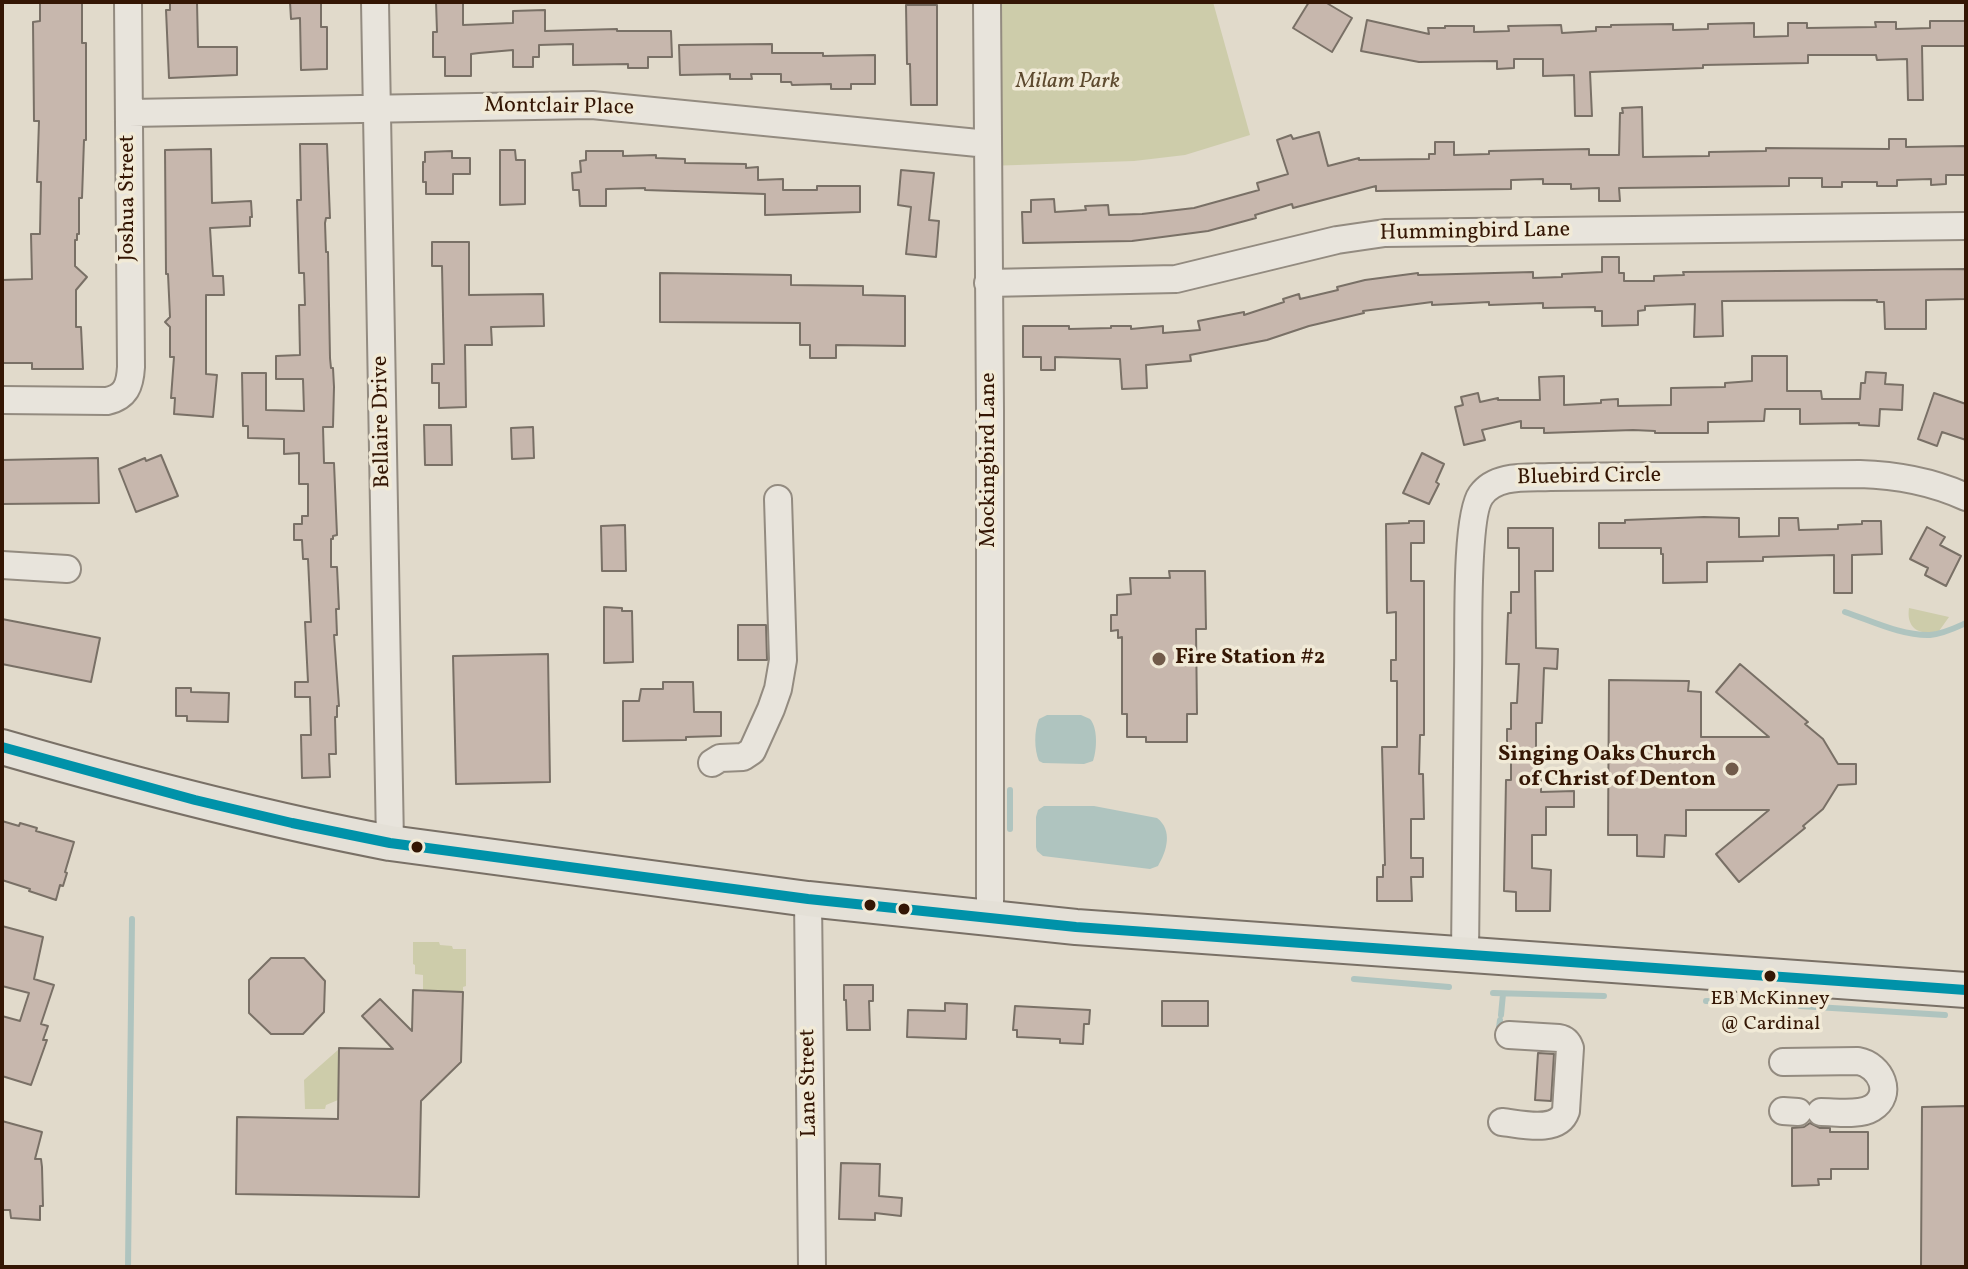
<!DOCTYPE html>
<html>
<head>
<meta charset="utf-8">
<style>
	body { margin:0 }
	#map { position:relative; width:1968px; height:1269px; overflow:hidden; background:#e1dacb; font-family:Vollkorn,serif }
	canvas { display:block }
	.frame { position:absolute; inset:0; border:4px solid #341604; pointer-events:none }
</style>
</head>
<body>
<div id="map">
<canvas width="1968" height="1269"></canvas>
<div class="frame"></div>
</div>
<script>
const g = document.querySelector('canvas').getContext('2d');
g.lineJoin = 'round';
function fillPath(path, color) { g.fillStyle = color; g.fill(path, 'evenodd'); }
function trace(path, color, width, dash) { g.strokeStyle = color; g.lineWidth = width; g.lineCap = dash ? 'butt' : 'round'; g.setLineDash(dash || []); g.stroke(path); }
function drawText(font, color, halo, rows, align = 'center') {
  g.font = font + ' Vollkorn,serif'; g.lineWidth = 7; g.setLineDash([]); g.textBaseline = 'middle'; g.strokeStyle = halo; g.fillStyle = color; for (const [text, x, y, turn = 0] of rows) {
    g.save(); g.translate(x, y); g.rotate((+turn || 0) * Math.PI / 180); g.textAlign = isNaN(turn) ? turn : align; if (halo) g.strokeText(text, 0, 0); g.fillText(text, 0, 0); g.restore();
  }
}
fillPath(new Path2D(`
	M987 2H1213L1250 135 1185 155 1134 161 988 166Z
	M1909 608 1949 617 1939 631C1920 636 1906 629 1909 608Z
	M413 942H439L440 945 452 946 453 949H466V986L463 987V992L423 991V975L415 974V965L413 964Z
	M339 1049 338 1100 326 1105 325 1109H305L304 1080Z`), '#cdccaa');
fillPath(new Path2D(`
	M1047 715H1081L1090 719C1098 728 1097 750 1093 761L1084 764 1043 763 1039 761C1034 750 1034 730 1039 719Z
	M1044 806H1094L1157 818C1173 830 1167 851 1158 866L1150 869 1043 856 1037 851 1036 847V817L1038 810Z`), '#afc4bf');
trace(new Path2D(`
	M1845 612C1872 621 1902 636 1930 635 1943 634 1955 628 1966 623
	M1010 829V790
	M1354 979 1449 987
	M1493 993 1604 996
	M1706 1001 1767 1003
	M1800 1006 1945 1015
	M1501 1015 1503 994
	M1499 1028 1500 1020
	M128 1267 132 919`), '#afc4bf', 6);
const building = new Path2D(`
	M40 2H82V43H86V140H84L82 198H79V234H77V240H75V266L87 277 76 290V327H81L83 369H32V363H2V280L32 279 31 234H40L41 182H37L39 121H34L33 22 40 21Z
	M170 2H197L198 47H237V75L169 78 166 10H170Z
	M290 2H321V27H327V69L301 70 300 18 291 19Z
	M436 2H463V25L513 23V11L545 10V31L617 29V31H671L672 57H648V68H628V64L573 65V44L539 45V57H533V67H513V50L479 53 471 54V76H445V57H433V32H437Z
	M1309 2H1325L1352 18 1332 52 1293 28Z
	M906 5H937V105H911L910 64H907Z
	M1367 20 1429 34 1428 28H1445V26H1474V32L1509 31 1508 26 1561 25 1562 33 1596 31V27H1611V25L1673 24V30L1708 29V24L1754 23V37L1788 36V23H1807V28L1876 27 1875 22H1896V29L1930 28V21H1966V46H1922L1923 100H1908L1907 59 1877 60 1876 55H1808V63L1703 65V68L1590 72 1592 116H1575L1574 75 1543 76V59H1514V68L1497 69V61L1419 62 1361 51Z
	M772 44V53H823V56L875 55V84H851V89H831V84L792 85 791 82H781V74H751L752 79H730V74L680 75 679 45Z
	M1642 107 1643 157 1709 156V152L1766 151V148L1889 149V139H1906V147L1966 146V175H1946V184L1931 185V179L1897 180V186H1877V182H1842V187H1822V178H1789V186L1619 188 1620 201H1599V188L1571 189V184H1543V179L1511 180V189L1376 191V186L1293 208 1292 204 1255 215 1256 218 1208 231 1132 241 1023 243 1022 212H1031V200L1054 199 1055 212 1086 210 1085 206 1108 205 1109 215 1142 214 1194 208 1259 190 1257 183 1288 174 1277 140 1291 135 1293 139 1319 132 1328 166 1359 158V160L1429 159V154H1435V142H1454V155L1489 154V151L1589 149V155H1619L1620 113H1623L1622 108Z
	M300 144H327L330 218H326L325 223 326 252H328L330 358 331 368H333L334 387 333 427H323L324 463H334L337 535 333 536V539H331V567H337L339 609H336L337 635H334L339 706H337V717H335L336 754H329L330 777 302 778 301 735H311L310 697H295V682H308L305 622H311L308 559H303L302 540H294V524H302V516H308V484H299V453L284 454V439L248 438V426H243L242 373H266V410L304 411 303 379H276V356L300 355 299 305H305L304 273H299L297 200H301Z
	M211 149 212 203 251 201 252 217H250V226L210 228 213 276H223L224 295H206V374L217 375 213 417 174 414 175 398H171L174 357H170V327L165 322 170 317 168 274H166L165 150Z
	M500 150H515L516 160H525V204L500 205Z
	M452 151V158H470V174H453V194H426V182H423V162H425V152Z
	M586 151H623V156L656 155V158L685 159V163L746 164V168L758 167V180L783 179V190H817V186H860V212L765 215V194L645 190V188L606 189V206H580L579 190H573L572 173 581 172 580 161 586 160Z
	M901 170 934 173 929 220 939 221 936 257 906 254 911 207 898 205Z
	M432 242H469V295L543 294 544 326 491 327 492 345H465L466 407 439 408V383H432V364H444L442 266H432Z
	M1602 257H1619V273H1624V281H1654V276L1684 275 1683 272 1966 269V299L1926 300V329H1885L1884 302H1877V300L1722 301 1723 336 1694 337 1695 304 1645 306V310L1638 311V325L1602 326V311H1595V307L1543 308V303L1489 305V302L1432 305V302L1363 311 1364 313 1309 326 1267 340 1190 355 1191 361 1146 365 1147 388 1122 389 1120 359 1055 357V370H1041V357H1023V326H1069V329L1111 328V326H1131V329L1163 326V333L1200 330 1198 321 1244 312V315L1284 302 1283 299 1299 294 1300 299 1338 290 1337 287 1365 280 1418 273V275L1533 272V278L1562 277V274L1602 272Z
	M660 273 791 275V285L863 286V295L905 296V346L836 345V358H810V345H800V323L660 322Z
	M1752 356H1787V391H1821L1822 399H1860L1861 383H1865L1866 372 1886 373 1885 384 1903 385 1902 410 1880 409 1879 426 1859 425V423L1800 424V409H1765L1764 421 1708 422V433H1655V431L1633 430 1544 433V428H1521V421L1482 430 1485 440 1464 445 1455 407 1463 405 1461 397 1478 393 1480 402 1498 398V400H1540L1539 377 1564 376V405L1601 403V400L1618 399V406L1671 405V388L1725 387V383L1752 381Z
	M1934 393 1966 404V440L1942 432 1937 446 1918 439Z
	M424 425H451L452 465H425Z
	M533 427 534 458 512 459 511 428Z
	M1422 453 1444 464 1436 482 1439 484 1429 504 1403 493Z
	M161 455 178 496 136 512 119 469 145 458 146 461Z
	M98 458 99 503 2 504V460Z
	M1704 517 1739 518V537L1779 536V518H1798L1799 530 1838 529V525L1862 524V521H1881L1882 554 1852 555V593H1834V555L1763 557V561L1707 562V582L1663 583V554H1661V548H1599V523H1625V520Z
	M1409 521H1424V543H1411V581H1424V735H1420L1419 774H1423L1424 819H1411V858H1423V877H1411L1412 901H1377V877H1383V865H1385L1382 747H1397V681H1391V660H1396V612L1387 613 1386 524 1409 523Z
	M625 525 626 571H602L601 526Z
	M1927 527 1945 537 1940 545 1961 556 1946 586 1925 575 1928 568 1910 559Z
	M1508 528H1553V571H1535L1536 648 1558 649 1557 669 1544 668 1542 723H1536V758H1541V792L1574 791V807H1546V835H1532V868L1551 870 1550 911H1516V892L1504 891 1506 780H1511V746H1507V729H1511V703H1517L1519 664H1506L1508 613H1511V592H1519V548H1508Z
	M1169 571H1205L1206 629H1196L1197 714H1187V742H1146V737H1127V714H1122V637L1118 638V630L1111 631V615H1117V595L1131 594 1130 578H1170Z
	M604 607 622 608V611H632L633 662 604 663Z
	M2 619 100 638 91 682 2 664Z
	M738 625H766L767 660H738Z
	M548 654 550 782 456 784 453 656Z
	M1740 664 1808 722 1805 724 1823 739 1838 764H1856V784L1838 785 1823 809 1803 826 1805 828 1739 882 1716 854 1769 810H1686V836L1665 835 1664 857 1637 856V835H1608L1609 680 1689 681 1688 691 1701 692V737H1769L1716 692Z
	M663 682H693L694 712H721V736L686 737V740L623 741V701H639L641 689H663Z
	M176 688H191V692L229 693 228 722 187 721V716H176Z
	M2 821 19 826 20 823 37 828 36 831 74 842 65 872 67 873 63 886 60 885 56 900 29 891 30 889 2 880Z
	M2 926 43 937 34 979 54 985 41 1024 48 1026 43 1040H47L31 1085 2 1076V1016L20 1021 29 993 2 986Z
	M271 958H304L325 981 324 1012 303 1034H271L249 1013V980Z
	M844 985H873V1001H869L870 1030H847L846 1000H844Z
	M413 990 463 992 461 1062 421 1101 419 1197 236 1194 237 1117 338 1119 339 1048 393 1049 362 1016 380 999 412 1031Z
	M1162 1001H1208V1026H1162Z
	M945 1003 967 1004 966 1039 907 1037 908 1010 945 1011Z
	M1015 1006 1090 1010 1089 1024H1084L1083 1044 1060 1043V1039L1017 1037V1030H1013Z
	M1538 1053 1554 1054 1551 1101 1535 1100Z
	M1966 1106V1267H1921L1922 1107Z
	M2 1121 42 1132 35 1159H41L42 1167 43 1206H40V1220L11 1218 10 1210H2Z
	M1810 1123 1820 1128H1830V1132H1868V1169H1831V1179H1818L1819 1185 1792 1186V1128L1804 1127Z
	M841 1163 880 1164 879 1196 902 1198 901 1216 875 1213V1220L839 1219Z`);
fillPath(building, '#c7b7ad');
trace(building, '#797066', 2);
const minor = new Path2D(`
	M375 2 390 843
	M987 2 990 410V918
	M129 113 592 105 988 144
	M988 283 1176 279 1337 240 1385 233 1966 226
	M2 400 107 401C126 397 130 385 131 367L128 2
	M2 565 67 569
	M712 763 720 758 743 757 752 751 771 709 778 689 783 660 778 499
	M808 899 812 1267
	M1465 953C1466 859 1467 765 1468 671 1469 638 1465 517 1481 495 1496 474 1527 478 1550 477L1860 474C1897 475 1933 482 1966 497
	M1783 1062 1858 1061C1881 1065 1894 1095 1872 1108 1859 1116 1836 1112 1821 1112
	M1783 1111 1798 1112
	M1502 1122C1521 1124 1558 1134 1566 1111L1570 1048C1568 1042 1565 1039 1559 1038L1509 1035`);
const major = new Path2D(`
	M2 747C130 784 259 818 390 843L808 899 1076 927 1966 990`);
trace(minor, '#938b80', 30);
trace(major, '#797066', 38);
trace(minor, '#e8e4dc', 26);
trace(major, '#e4e0d7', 34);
trace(new Path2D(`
	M2 747 195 800 292 823 390 843 808 899 1076 927 1966 990`), '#0092a9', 10);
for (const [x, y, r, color] of [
	[1159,659,8,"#715b4a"],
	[1732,769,8,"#715b4a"],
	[417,847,7,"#341604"],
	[870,905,7,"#341604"],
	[904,909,7,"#341604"],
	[1770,976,7,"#341604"]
]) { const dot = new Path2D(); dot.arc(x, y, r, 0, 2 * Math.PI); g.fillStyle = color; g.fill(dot); trace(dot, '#f1ead7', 3); }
drawText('20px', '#341604', '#f1ead7', [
	["EB McKinney",1770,1000],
	["@ Cardinal",1770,1025]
]);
drawText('italic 22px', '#5d492e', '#f1ead7', [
	["Milam Park",1068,83]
]);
drawText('22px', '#341604', '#f1ead7', [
	["Montclair Place",559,108,1],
	["Joshua Street",129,198,-90],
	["Hummingbird Lane",1475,233,-1],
	["Bellaire Drive",383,422,-91],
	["Mockingbird Lane",990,460,-90],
	["Bluebird Circle",1589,478,-1],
	["Lane Street",810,1083,-91]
]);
drawText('bold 22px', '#341604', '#f1ead7', [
	["Fire Station #2",1175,659],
	["Singing Oaks Church",1716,756,"right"],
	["of Christ of Denton",1716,781,"right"]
], 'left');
</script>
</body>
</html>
